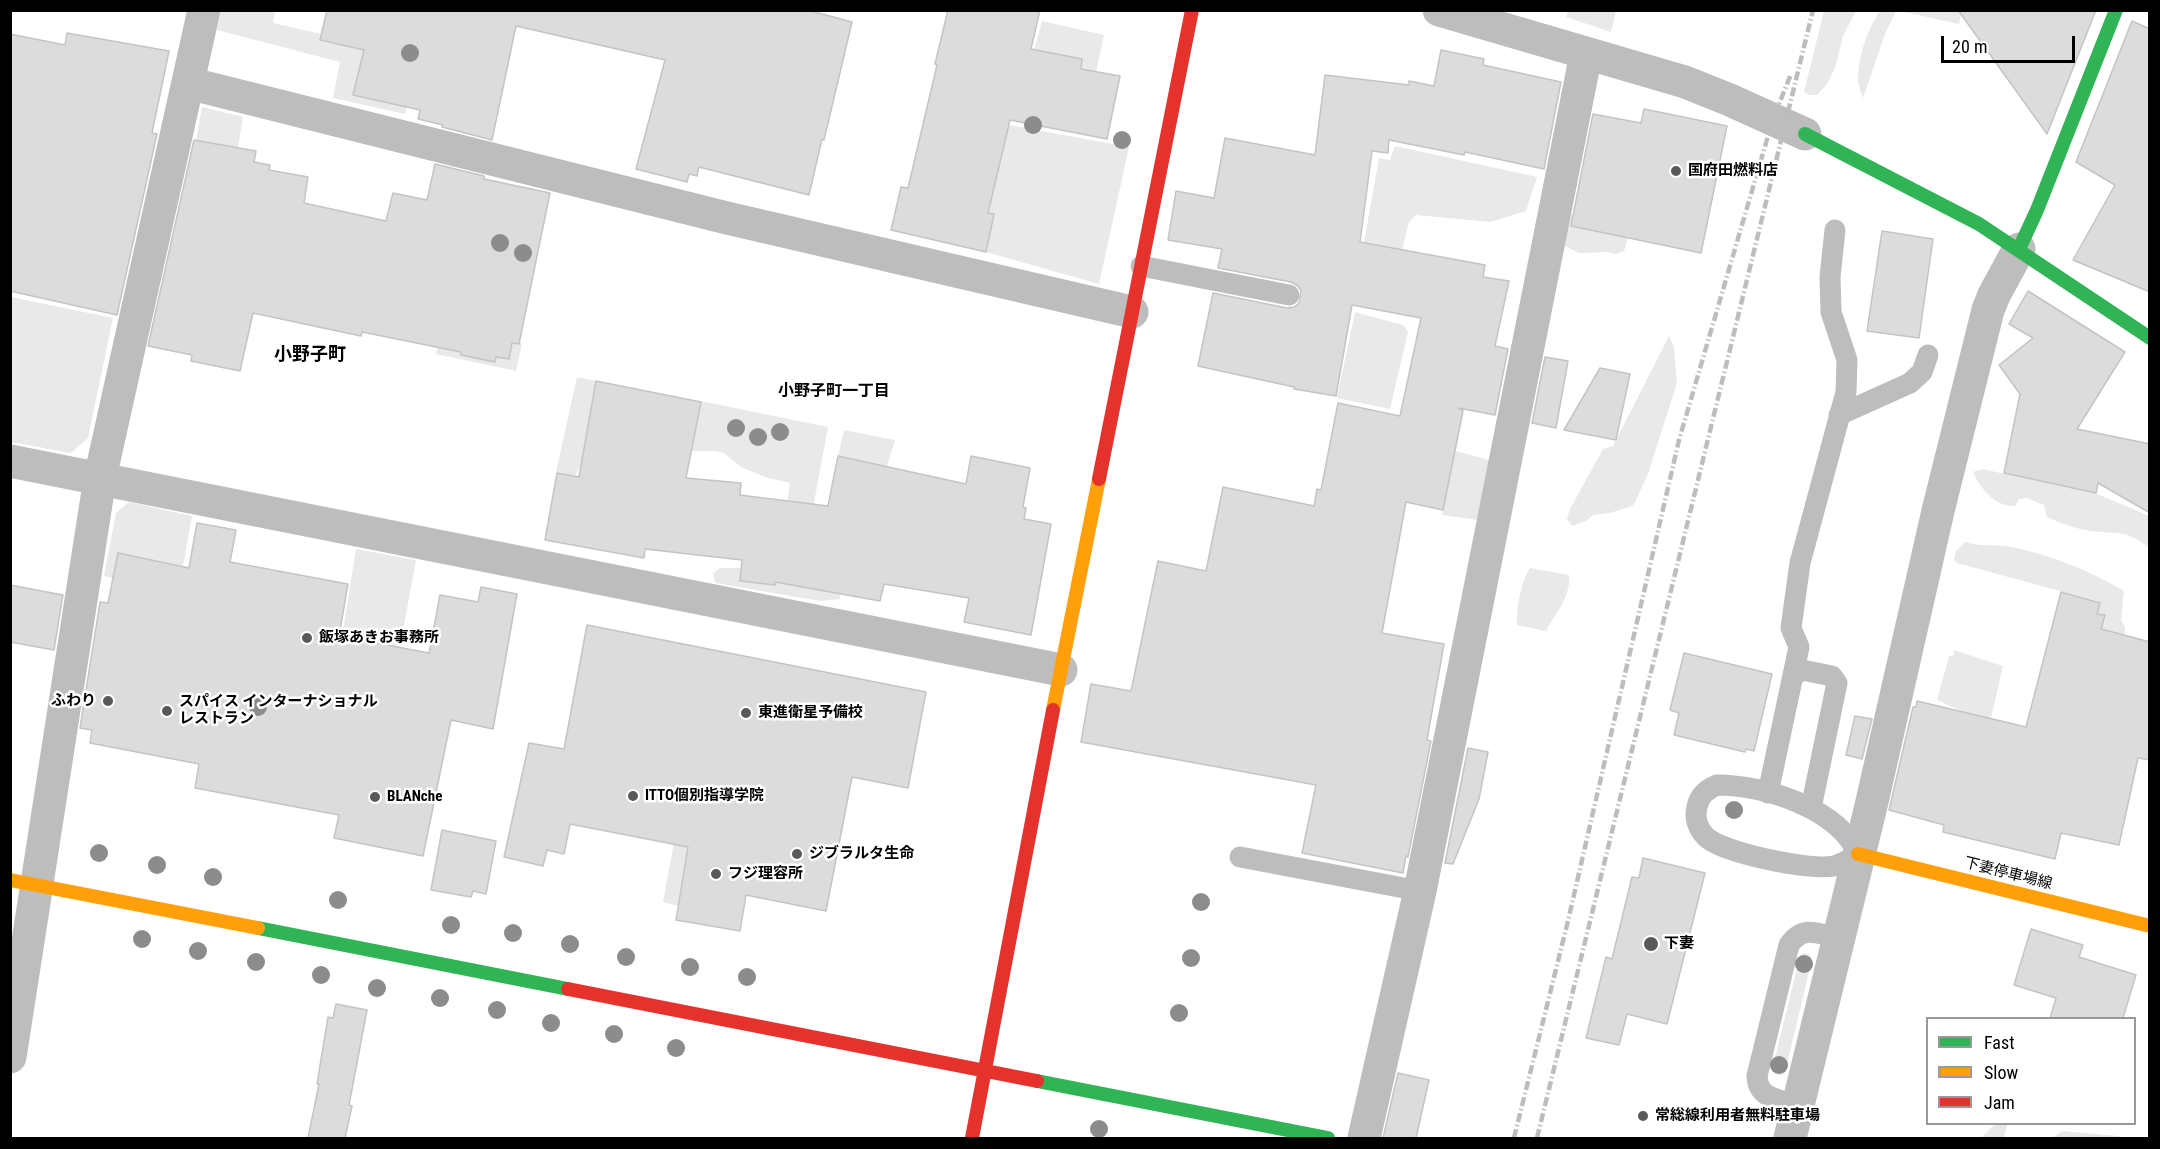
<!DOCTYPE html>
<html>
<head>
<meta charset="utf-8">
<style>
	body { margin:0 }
	#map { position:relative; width:2160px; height:1149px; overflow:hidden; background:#fff; font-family:"Roboto Condensed",sans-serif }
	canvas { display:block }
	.frame { position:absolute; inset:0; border:12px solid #000; pointer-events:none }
	.legend { position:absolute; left:1926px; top:1017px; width:210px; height:108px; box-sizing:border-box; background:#fff; border:2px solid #999; margin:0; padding:8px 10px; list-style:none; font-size:18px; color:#000 }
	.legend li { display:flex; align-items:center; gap:12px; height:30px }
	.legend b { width:30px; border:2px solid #999 }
	.scale { position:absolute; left:1941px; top:36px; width:134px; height:27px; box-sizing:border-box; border:3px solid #000; border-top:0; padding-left:8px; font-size:18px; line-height:21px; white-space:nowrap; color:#000; -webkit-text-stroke:4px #fff; paint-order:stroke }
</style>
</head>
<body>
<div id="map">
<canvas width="2160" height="1149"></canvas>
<div class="frame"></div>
<ul class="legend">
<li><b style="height:8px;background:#30b455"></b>Fast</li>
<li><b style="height:8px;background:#ff9f0a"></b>Slow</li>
<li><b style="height:8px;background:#e5322d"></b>Jam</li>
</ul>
<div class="scale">20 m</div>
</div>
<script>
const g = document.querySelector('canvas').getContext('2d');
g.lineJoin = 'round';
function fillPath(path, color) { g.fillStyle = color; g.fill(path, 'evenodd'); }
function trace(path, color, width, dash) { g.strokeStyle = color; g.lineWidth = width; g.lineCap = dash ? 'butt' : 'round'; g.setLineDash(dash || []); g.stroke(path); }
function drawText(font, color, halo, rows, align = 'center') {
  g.font = font + ' "Roboto Condensed","Noto Sans JP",sans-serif'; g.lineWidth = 5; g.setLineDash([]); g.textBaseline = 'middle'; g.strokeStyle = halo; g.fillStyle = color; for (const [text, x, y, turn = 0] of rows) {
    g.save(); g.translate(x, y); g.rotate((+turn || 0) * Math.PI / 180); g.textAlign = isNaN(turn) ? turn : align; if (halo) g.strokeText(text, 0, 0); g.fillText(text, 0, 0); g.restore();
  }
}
fillPath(new Path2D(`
	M221 11H275L273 23 321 34 320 41 363 50 427 28 405 114 333 98 340 62 217 30ZM364 50 398 105 353 94Z
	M1568 11V10L1616 11 1611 32 1566 17Z
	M1824 11H1856L1843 36 1835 68 1827 84 1817 95H1810L1804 92Z
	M1880 11H1896L1885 34 1863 98C1861 92 1858 85 1858 79 1858 57 1868 28 1880 11Z
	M1900 11H1962L1959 24Z
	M1042 21 1104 35 1096 72 1081 69 1082 59 1034 50Z
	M202 107 243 117 236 159 196 141Z
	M1009 125 1129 147 1099 284 986 252 994 214 988 213Z
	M1395 146 1537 177 1526 211 1491 222 1416 215 1409 222 1402 250 1364 242 1379 158 1390 160Z
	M1565 213 1612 223 1632 224 1624 251 1616 254 1607 252 1579 253 1556 242Z
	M11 297 113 318 88 438 71 453 11 442Z
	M447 306 461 349V355L495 362 497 357 509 358 512 343H522L516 371 436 354Z
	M1355 312 1403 325 1408 332 1390 409 1337 398Z
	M1669 336 1674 347 1677 383 1648 474 1635 502 1632 506 1610 513 1593 515 1586 521 1572 526 1567 519 1570 509 1603 449 1613 446Z
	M577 377 596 381 589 419 604 422 575 476 556 472Z
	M701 401 828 427 811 519 840 593V599L820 601 715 583 713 574 720 568H741L740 581 775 584 790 483 765 477 741 467 724 453 715 451H692Z
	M844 430 895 440 887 466 838 456Z
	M1455 451 1490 460 1478 520 1442 515Z
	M1982 469 2095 493 2149 516V548C2129 530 2117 534 2092 531 2076 529 2062 524 2047 517L2044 505 2027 498 2019 499 2015 506C1995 507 1980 488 1973 472Z
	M129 502 192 516 183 566 118 553 113 578 104 576 116 513Z
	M1965 542C1980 547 1996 544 2011 547 2051 555 2089 570 2124 591L2121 620 2125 627V635L2113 632 2089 678 2105 616 2097 614 2100 602 1957 563 1954 560 1956 551Z
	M356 549 416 560 400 647 342 637Z
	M1530 568 1569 575C1571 597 1556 612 1546 631L1517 625C1517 605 1520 585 1530 568Z
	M1954 650 2003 666 1991 718 1964 712 1937 700 1949 656H1953Z
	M695 812 678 906 663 902 675 837Z
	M1804 953 1809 954 1812 959 1785 1073 1782 1075 1775 1074 1772 1070 1800 956Z
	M1995 1124 2007 1125 2004 1138H1981Z
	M2062 1131 2118 1136 2122 1138H2052Z`), '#e9e9e9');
const building = new Path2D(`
	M327 10H807L852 22 824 140 822 139 809 195 699 167 697 176 689 174 687 182 636 169 665 60 516 26 492 140 442 127 443 125 418 119 420 110 353 95 364 50 320 40Z
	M948 10H1040L1031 49 1082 59 1081 69 1120 76 1107 139 1010 120 988 213 994 214 986 252 891 230 901 187 908 188 937 65 935 64Z
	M1958 10H2096L2047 134Z
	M2132 21 2150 29V292L2073 260 2115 185 2076 162Z
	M67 33 169 51 152 133 157 134 117 315 10 291V34L65 45Z
	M1441 50 1484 59 1483 65 1561 82 1544 169 1465 152 1464 155 1389 140 1388 153 1372 151 1360 242 1485 265 1483 277 1509 281 1495 346 1508 349 1495 415 1458 408 1463 411 1443 510 1406 502 1382 633 1444 644 1427 740 1431 741 1408 857 1406 856 1403 873 1302 853 1316 785 1081 742 1091 684 1131 691 1158 561 1206 571 1223 487 1314 506 1317 489 1321 490 1338 403 1400 416 1421 318 1352 305 1336 396 1294 389V387L1198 366 1213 293 1287 308 1294 307 1299 303 1301 291 1298 286 1291 282 1218 268 1222 249 1168 240 1176 191 1214 198 1225 138 1315 155 1325 75 1409 85V81L1434 86Z
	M1644 109 1727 126 1701 253 1571 226 1593 114 1641 123Z
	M194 140 256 151 254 162 270 165 269 170 308 177 304 203 386 221 393 193 427 200 435 164 484 176V179L550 193 519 344 512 343 509 359 496 357 495 362 461 355V352L362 332 361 336 253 313 240 371 191 361 192 355 148 346Z
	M1882 231 1933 239 1919 338 1867 331Z
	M2028 291 2125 352 2077 429 2150 444V513L2098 483 2096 493 2004 473 2020 394 1999 365 2033 338 2009 324Z
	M1545 357 1568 361 1556 428 1532 423Z
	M1600 368 1630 374 1616 440 1564 430Z
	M596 381 701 402 686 478 741 483 740 495 828 506 838 456 966 484 971 456 1030 468 1023 507 1026 508 1024 519 1051 524 1031 635 964 622 969 598 884 584 880 601 775 582V585L740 581 742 560 645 549 644 558 545 540 557 473 579 477Z
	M197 523 236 530 230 562 348 584 339 636 429 653 440 595 478 602 481 587 517 594 493 729 451 720 423 856 334 838 339 815 195 788 199 764 90 743 92 730 80 728 100 602 108 603 118 553 189 568Z
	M10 585 63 595 54 650 10 642Z
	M2061 592 2100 603 2097 614 2105 615 2101 629 2150 642V760L2138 758 2119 845 2061 833 2055 859 1943 832 1944 825 1889 810 1913 707H1916L1917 701 2026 727Z
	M587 625 926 692 908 788 852 777 826 911 746 895 740 931 676 920 688 847 570 824 564 854 547 850 543 866 504 857 529 743 564 749Z
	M1684 653 1772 674 1754 751 1746 749 1745 752 1674 735 1679 713 1670 710Z
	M1855 716 1872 719 1862 759 1846 755Z
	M1468 748 1488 752 1479 799 1453 864 1445 863Z
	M442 830 496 841 486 894 473 891 471 897 431 890Z
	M1643 858 1705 873 1667 1024 1627 1014 1619 1045 1586 1038 1606 957 1612 959 1632 877 1639 878Z
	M2031 929 2083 945 2079 957 2136 975 2123 1018H2050L2056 998 2014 985Z
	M336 1004 367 1010 349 1105 352 1106 345 1138H308L319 1084H317L328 1017 333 1018Z
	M1398 1073 1429 1080 1416 1138H1383Z`);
fillPath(building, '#dcdcdc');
trace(building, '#c4c4c4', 1.5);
trace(new Path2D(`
	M1141 266 1289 295
	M1839 415 1910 383 1922 372 1928 355
	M1793 676 1802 670 1832 676 1837 683 1811 808
	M1717 785C1764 785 1838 808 1858 854 1851 858 1843 864 1834 866 1811 871 1723 853 1706 837 1698 829 1694 818 1697 807 1699 796 1707 789 1717 785Z
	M1768 793 1799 647 1791 628 1800 563 1846 392 1847 360 1831 312 1830 277 1835 230
	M1240 857 1420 891
	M1798 1105C1778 1099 1758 1099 1757 1076L1789 945C1803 925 1817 933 1837 938`), '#bdbdbd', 21);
trace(new Path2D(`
	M1439 10 1685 82 1730 100 1805 134
	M188 83 727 218 1132 312
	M10 461 1061 670
	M10 1057 100 478 204 10
	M1364 1138 1420 891 1586 54
	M1790 1138 1871 806 1938 511 1988 310 1994 295 2019 249`), '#bdbdbd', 33);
trace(new Path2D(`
	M1805 134 1979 224 2150 338
	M2019 249 2037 210 2116 10
	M258 928 568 989
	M1037 1081 1328 1138`), '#30b455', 14);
trace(new Path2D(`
	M1053 710 1099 479
	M1858 854 2150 926
	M10 880 258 928`), '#ff9f0a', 14);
trace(new Path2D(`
	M1099 479 1192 10
	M568 989 1037 1081
	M972 1138 1053 710`), '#e5322d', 14);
trace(new Path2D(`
	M1514 1138 1567 925 1679 440 1773 119 1791 74
	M1537 1138 1813 10`), '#bdbdbd', 4.5, [9, 3, 1.5, 3]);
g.fillStyle = '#8c8c8c';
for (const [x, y] of [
	[410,53],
	[1033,125],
	[1122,140],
	[500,243],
	[523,253],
	[736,428],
	[780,432],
	[758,437],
	[258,707],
	[1734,810],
	[99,853],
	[157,865],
	[213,877],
	[338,900],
	[1201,902],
	[451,925],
	[513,933],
	[142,939],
	[570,944],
	[198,951],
	[626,957],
	[1191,958],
	[256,962],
	[1804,964],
	[690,967],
	[321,975],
	[747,977],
	[377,988],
	[440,998],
	[497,1010],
	[1179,1013],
	[551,1023],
	[614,1034],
	[676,1048],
	[1779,1065],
	[1099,1129]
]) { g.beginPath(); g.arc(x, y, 9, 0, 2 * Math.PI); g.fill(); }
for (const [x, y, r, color] of [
	[1676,171,6,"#595959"],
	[307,638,6,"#595959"],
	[108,701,6,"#595959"],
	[167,711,6,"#595959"],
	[746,713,6,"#595959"],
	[633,796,6,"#595959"],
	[375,797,6,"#595959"],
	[797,854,6,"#595959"],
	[716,874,6,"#595959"],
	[1651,944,8,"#595959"],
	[1643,1116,6,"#595959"]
]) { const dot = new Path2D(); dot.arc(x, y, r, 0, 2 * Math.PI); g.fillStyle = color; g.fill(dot); trace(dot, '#fff', 2); }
drawText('bold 15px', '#000', '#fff', [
	["国府田燃料店",1688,171],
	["飯塚あきお事務所",319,638],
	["ふわり",96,701,"right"],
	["スパイス インターナショナル",179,702],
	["レストラン",179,719],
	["東進衛星予備校",758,713],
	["ITTO個別指導学院",645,796],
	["BLANche",387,797],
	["ジブラルタ生命",809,854],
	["フジ理容所",728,874],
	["下妻",1664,944],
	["常総線利用者無料駐車場",1655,1116]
], 'left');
drawText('15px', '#000', '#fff', [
	["下妻停車場線",2008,874,14]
]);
drawText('bold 16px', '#000', '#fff', [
	["小野子町一丁目",834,392]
]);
drawText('bold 18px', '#000', '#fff', [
	["小野子町",310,355]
]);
</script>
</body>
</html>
